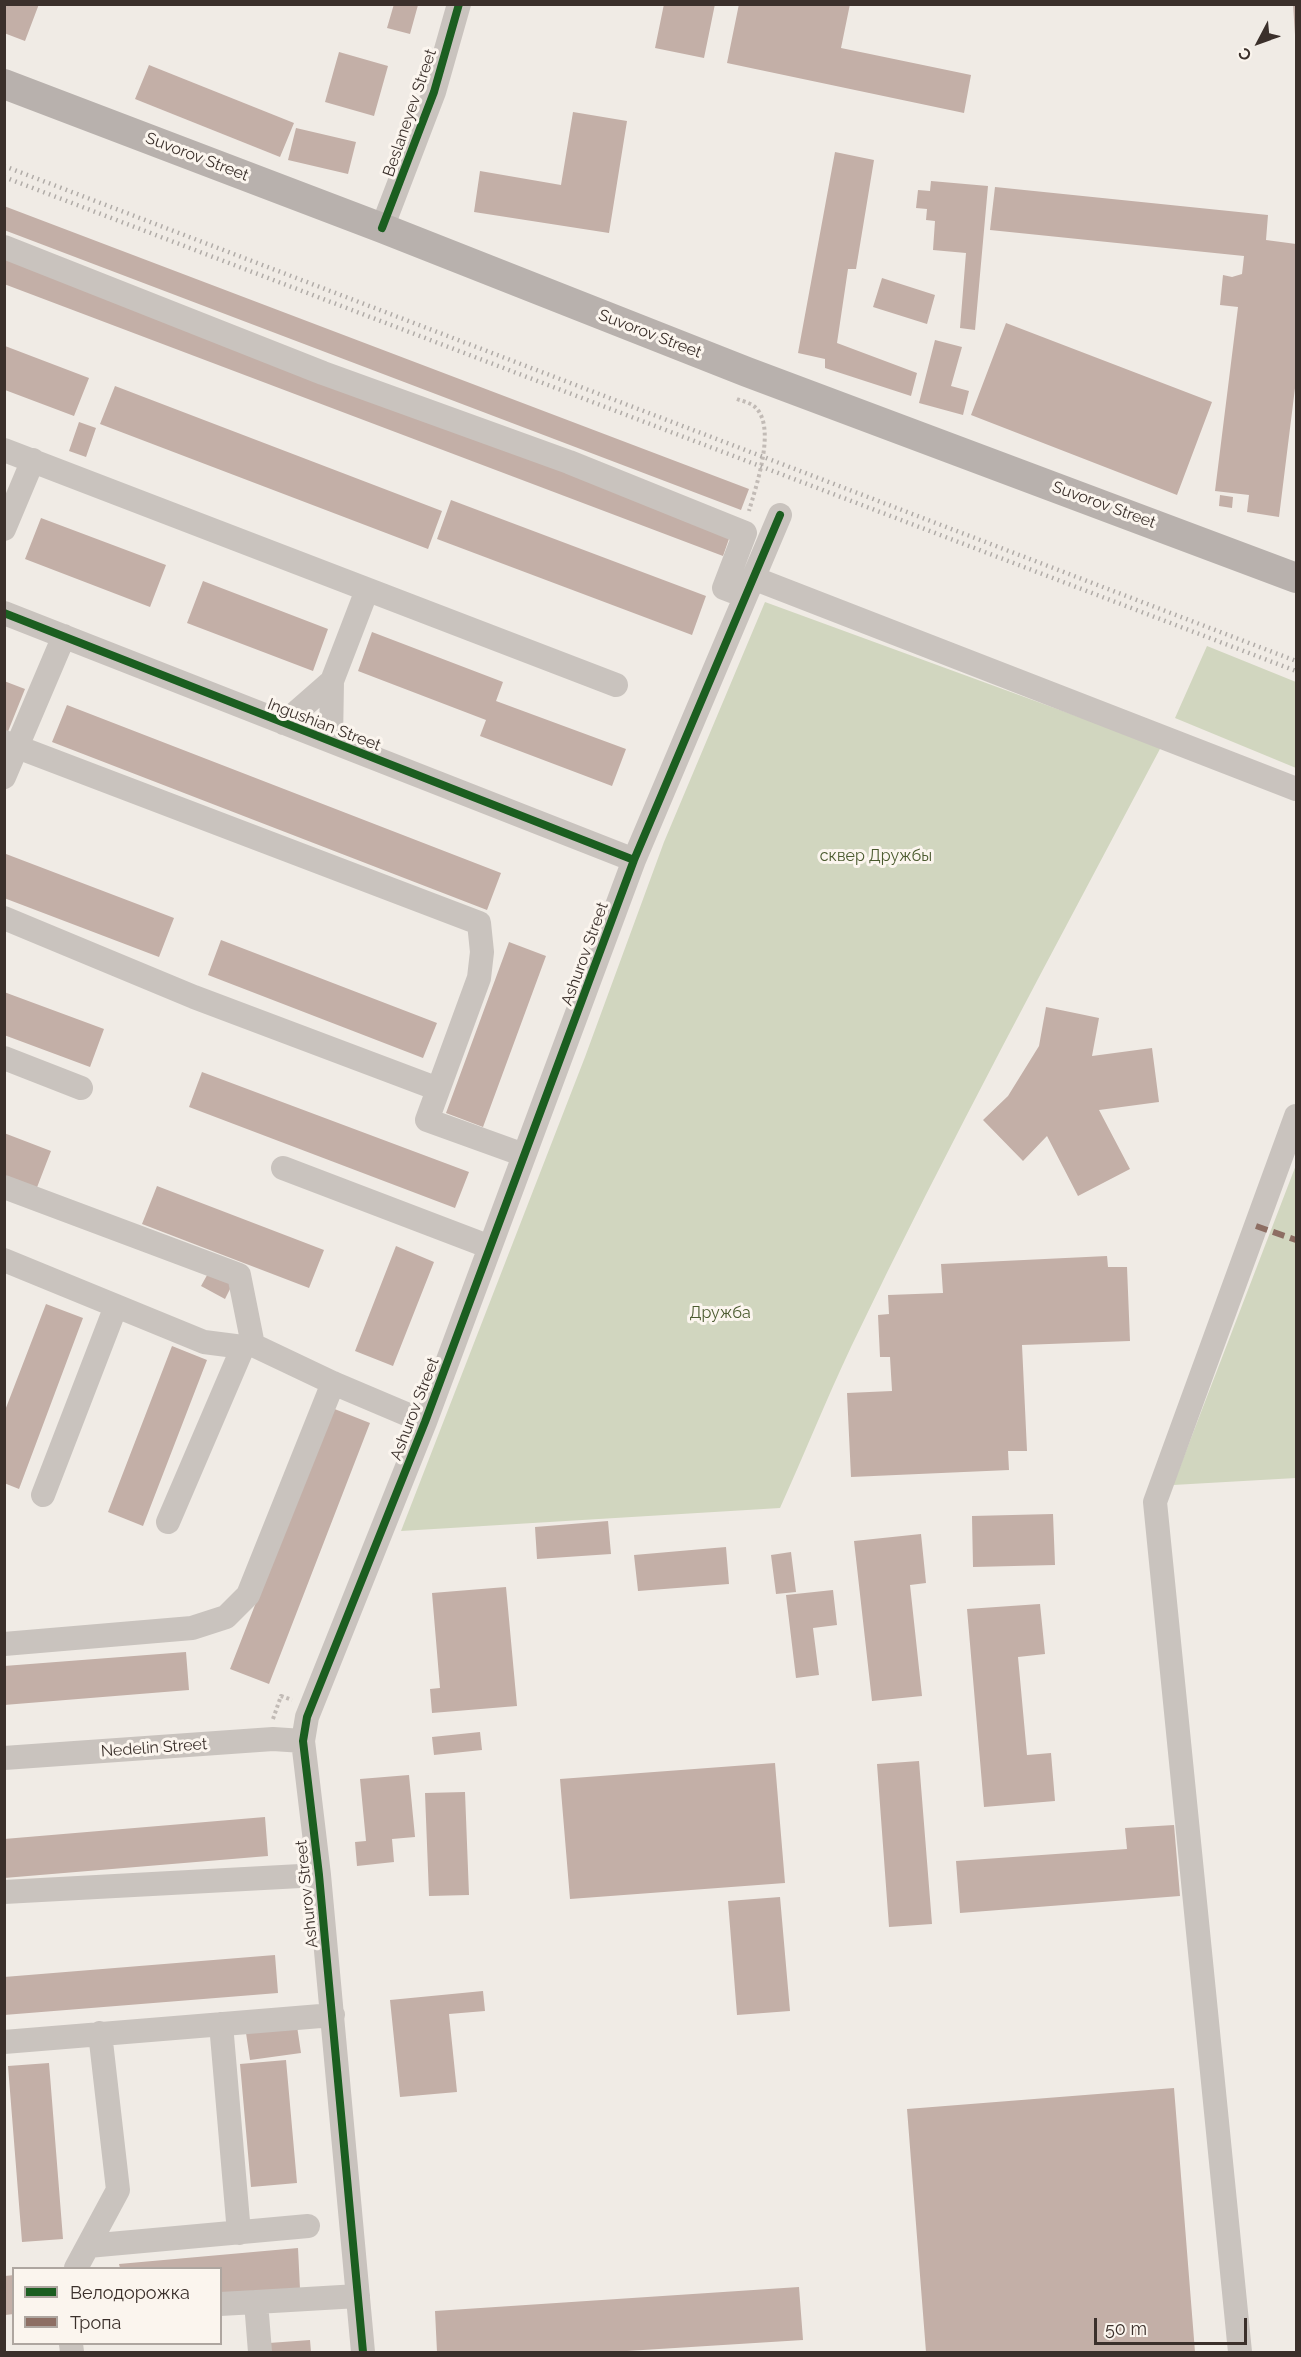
<!DOCTYPE html>
<html>
<head>
<meta charset="utf-8">
<style>
	body { margin:0 }
	#map { position:relative; width:1301px; height:2357px; overflow:hidden; background:#f0ebe5; font-family:Raleway,sans-serif }
	canvas { display:block }
	.frame { position:absolute; inset:0; border:6px solid #3b302b; pointer-events:none }
	.legend { position:absolute; left:12px; top:2267px; width:210px; height:78px; box-sizing:border-box; background:#fbf5ee; border:2px solid #aea6a0; margin:0; padding:8px 10px; list-style:none; font-size:18px; color:#3b302b }
	.legend li { display:flex; align-items:center; gap:12px; height:30px }
	.legend b { width:30px; border:2px solid #aea6a0 }
	.north { position:absolute; left:1229px; top:12px; width:60px; height:60px; -webkit-text-stroke:4px #fbf5ee; paint-order:stroke; rotate:229deg; font-size:16px; font-weight:700; line-height:24px; text-align:center; color:#3b302b }
	.north::after { content:''; display:block; margin:auto; width:21px; height:27px; background:#3b302b; clip-path:polygon(50% 0,100% 100%,50% 72%,0 100%) }
	.scale { position:absolute; left:1094px; top:2318px; width:153px; height:27px; box-sizing:border-box; border:3px solid #3b302b; border-top:0; padding-left:8px; font-size:18px; line-height:21px; white-space:nowrap; color:#3b302b; -webkit-text-stroke:4px #fbf5ee; paint-order:stroke }
</style>
</head>
<body>
<div id="map">
<canvas width="1301" height="2357"></canvas>
<div class="frame"></div>
<ul class="legend">
<li><b style="height:8px;background:#1b5e20"></b>Велодорожка</li>
<li><b style="height:8px;background:#8d6e63"></b>Тропа</li>
</ul>
<div class="north">С</div>
<div class="scale">50 m</div>
</div>
<script>
const g = document.querySelector('canvas').getContext('2d');
g.lineJoin = 'round';
function fillPath(path, color) { g.fillStyle = color; g.fill(path, 'evenodd'); }
function trace(path, color, width, dash) { g.strokeStyle = color; g.lineWidth = width; g.lineCap = dash ? 'butt' : 'round'; g.setLineDash(dash || []); g.stroke(path); }
function drawText(font, color, halo, rows, align = 'center') {
  g.font = font + ' Raleway,sans-serif'; g.lineWidth = 6; g.setLineDash([]); g.textBaseline = 'middle'; g.strokeStyle = halo; g.fillStyle = color; for (const [text, x, y, turn = 0] of rows) {
    g.save(); g.translate(x, y); g.rotate((+turn || 0) * Math.PI / 180); g.textAlign = isNaN(turn) ? turn : align; if (halo) g.strokeText(text, 0, 0); g.fillText(text, 0, 0); g.restore();
  }
}
fillPath(new Path2D(`
	M765 602 1161 747C1056 946 948 1144 851 1347 826 1400 804 1455 780 1508L401 1531 585 1057 664 842Z
	M1207 646 1296 682V768L1175 718Z
	M1296 1165V1478L1173 1485Z`), '#d1d6bf');
fillPath(new Path2D(`
	M4 4H39L25 41 4 33Z
	M394 4 418 5 410 34 387 28Z
	M664 4H715L704 58 655 48Z
	M739 4H850L841 48 971 75 964 113 727 63Z
	M1293 4H1296V35H1295Z
	M339 52 388 66 374 116 325 102Z
	M149 65 294 123 280 157 135 99Z
	M573 112 627 121 609 233 474 212 480 171 561 185Z
	M296 128 356 142 348 174 288 160Z
	M835 152 874 160 856 269H848L837 343 917 373 911 396 825 368V359L798 353Z
	M931 181 988 186 975 330 960 328 966 253 933 250 935 221 926 220 927 209 916 208 918 190 930 191Z
	M995 187 1268 215 1266 240 1296 244V380L1279 517 1247 512 1249 495 1215 491 1238 307 1220 305 1223 275 1232 277 1242 274 1244 256 990 230Z
	M4 206 749 489 741 510 4 230Z
	M4 258 731 533 723 556 4 284Z
	M882 278 935 295 927 324 873 307Z
	M1006 323 1212 402 1177 495 971 415Z
	M935 340 962 347 951 386 969 391 963 415 919 403Z
	M5 346 89 378 74 416 5 390Z
	M115 386 442 511 428 549 100 424Z
	M79 422 96 428 86 457 69 451Z
	M1220 495 1233 497 1232 508 1219 506Z
	M451 500 706 596 692 635 437 539Z
	M41 518 166 565 150 607 25 559Z
	M203 581 328 629 313 671 187 623Z
	M372 632 503 682 496 701 626 749 612 786 480 736 486 720 358 671Z
	M4 681 25 689 7 734 4 733Z
	M67 705 501 873 487 910 52 742Z
	M6 854 174 918 159 957 4 898V859Z
	M221 940 437 1023 423 1058 208 975Z
	M509 942 546 956 483 1127 446 1113Z
	M4 992 104 1029 90 1067 4 1035Z
	M1046 1007 1099 1018 1092 1056 1152 1048 1159 1102 1099 1110 1130 1169 1078 1196 1047 1136 1023 1161 983 1120 1008 1096 1039 1046Z
	M202 1072 469 1172 455 1208 189 1107Z
	M4 1133 51 1151 36 1190 4 1177Z
	M157 1186 324 1250 309 1288 142 1224Z
	M396 1246 434 1262 393 1366 355 1351Z
	M1107 1256 1108 1267H1127L1130 1341 1022 1345 1027 1451H1008L1009 1470 851 1477 847 1393 892 1391 890 1357H880L878 1315 889 1314 888 1295 943 1293 941 1264Z
	M211 1268 234 1281 225 1299 201 1286Z
	M46 1304 83 1318 19 1489 4 1483V1413Z
	M172 1346 207 1360 143 1526 108 1512Z
	M332 1408 370 1423 269 1684 230 1669Z
	M1053 1514 1055 1565 973 1567 972 1516Z
	M608 1521 611 1554 537 1559 535 1527Z
	M921 1534 926 1583 910 1585 922 1696 872 1701 854 1541Z
	M726 1547 729 1584 638 1591 634 1555Z
	M791 1552 796 1592 776 1594 771 1555Z
	M506 1587 517 1706 432 1713 430 1689 440 1688 432 1593Z
	M833 1590 837 1625 813 1628 819 1675 796 1678 786 1595Z
	M1040 1604 1045 1654 1018 1657 1027 1755 1051 1753 1055 1801 984 1807 967 1609Z
	M186 1652 189 1690 4 1705V1666Z
	M480 1732 482 1750 434 1755 432 1737Z
	M919 1761 932 1924 889 1927 877 1764Z
	M775 1763 785 1883 570 1899 560 1779Z
	M409 1775 415 1837 392 1839 394 1862 357 1866 355 1842 366 1841 360 1779Z
	M465 1792 469 1895 429 1896 425 1793Z
	M265 1817 268 1856 4 1878V1839Z
	M1174 1825 1180 1896 960 1913 956 1861 1127 1849 1125 1828Z
	M780 1897 790 2011 737 2015 728 1901Z
	M275 1955 278 1993 4 2015V1977Z
	M483 1991 485 2011 449 2014 457 2092 400 2097 390 2000Z
	M297 2026 301 2053 250 2060 246 2033Z
	M286 2060 297 2183 251 2187 240 2064Z
	M49 2063 63 2239 22 2242 8 2066Z
	M1174 2088 1195 2352H926L907 2109Z
	M298 2248 300 2289 220 2296V2268H120L119 2264Z
	M14 2275V2314L5 2315V2276Z
	M799 2287 803 2340 611 2352H437L435 2311Z
	M310 2340 311 2352H270L269 2343Z`), '#c3afa7');
trace(new Path2D(`
	M737 399C742 401 751 403 755 407 777 427 756 486 749 511
	M273 1719 281 1696 292 1700`), '#c2bbb6', 4, [3, 3]);
trace(new Path2D(`
	M382 228 434 92 459 4
	M4 247 323 373 569 462 745 533 724 588 745 596
	M4 450 616 685
	M4 529 33 460
	M753 578 1296 789
	M4 613 634 860
	M284 723 332 681 367 590
	M331 741 332 681
	M4 742 479 923 482 952 479 978 427 1120 524 1155
	M4 777 64 636
	M4 918 194 997 438 1089
	M4 1058 81 1088
	M283 1168 490 1247
	M4 1187 239 1275 253 1345 333 1383 425 1422
	M4 1260 204 1342 243 1347
	M43 1495 116 1306
	M168 1522 243 1347 253 1345
	M4 1644 192 1628 226 1617 248 1595 333 1383
	M4 1758 273 1739 303 1741
	M4 1892 319 1875
	M221 2024 239 2233
	M4 2042 333 2015
	M88 2246 308 2226
	M76 2268 118 2190 100 2033
	M256 2302 358 2296
	M220 2304 256 2302 260 2352
	M71 2344 72 2352
	M363 2352 319 1875 303 1741 307 1717 425 1422 634 860 780 515
	M1240 2352 1155 1502 1296 1116`), '#c9c3be', 24);
trace(new Path2D(`
	M4 84 382 228 747 372 1296 578`), '#b8b1ad', 30);
trace(new Path2D(`
	M4 166 1296 661
	M4 177 1296 671`), '#b1aca8', 4.5, [1.5, 4.5]);
trace(new Path2D(`
	M1256 1226 1296 1240`), '#8d6e63', 6, [12, 6]);
trace(new Path2D(`
	M382 228 434 92 459 4
	M4 613 634 860
	M363 2352 319 1875 303 1741 307 1717 425 1422 634 860 780 515`), '#1b5e20', 8);
drawText('16px', '#3b302b', '#fbf5ee', [
	["Beslaneyev Street",410,113,-71],
	["Suvorov Street",197,157,21],
	["Suvorov Street",650,334,21],
	["Suvorov Street",1104,505,20],
	["Ingushian Street",324,725,21],
	["Ashurov Street",585,954,-70],
	["Ashurov Street",415,1409,-69],
	["Nedelin Street",154,1748,-4],
	["Ashurov Street",307,1894,-96]
]);
drawText('16px', '#4a5a2e', '#fbf5ee', [
	["сквер Дружбы",876,856],
	["Дружба",720,1313]
]);
</script>
</body>
</html>
